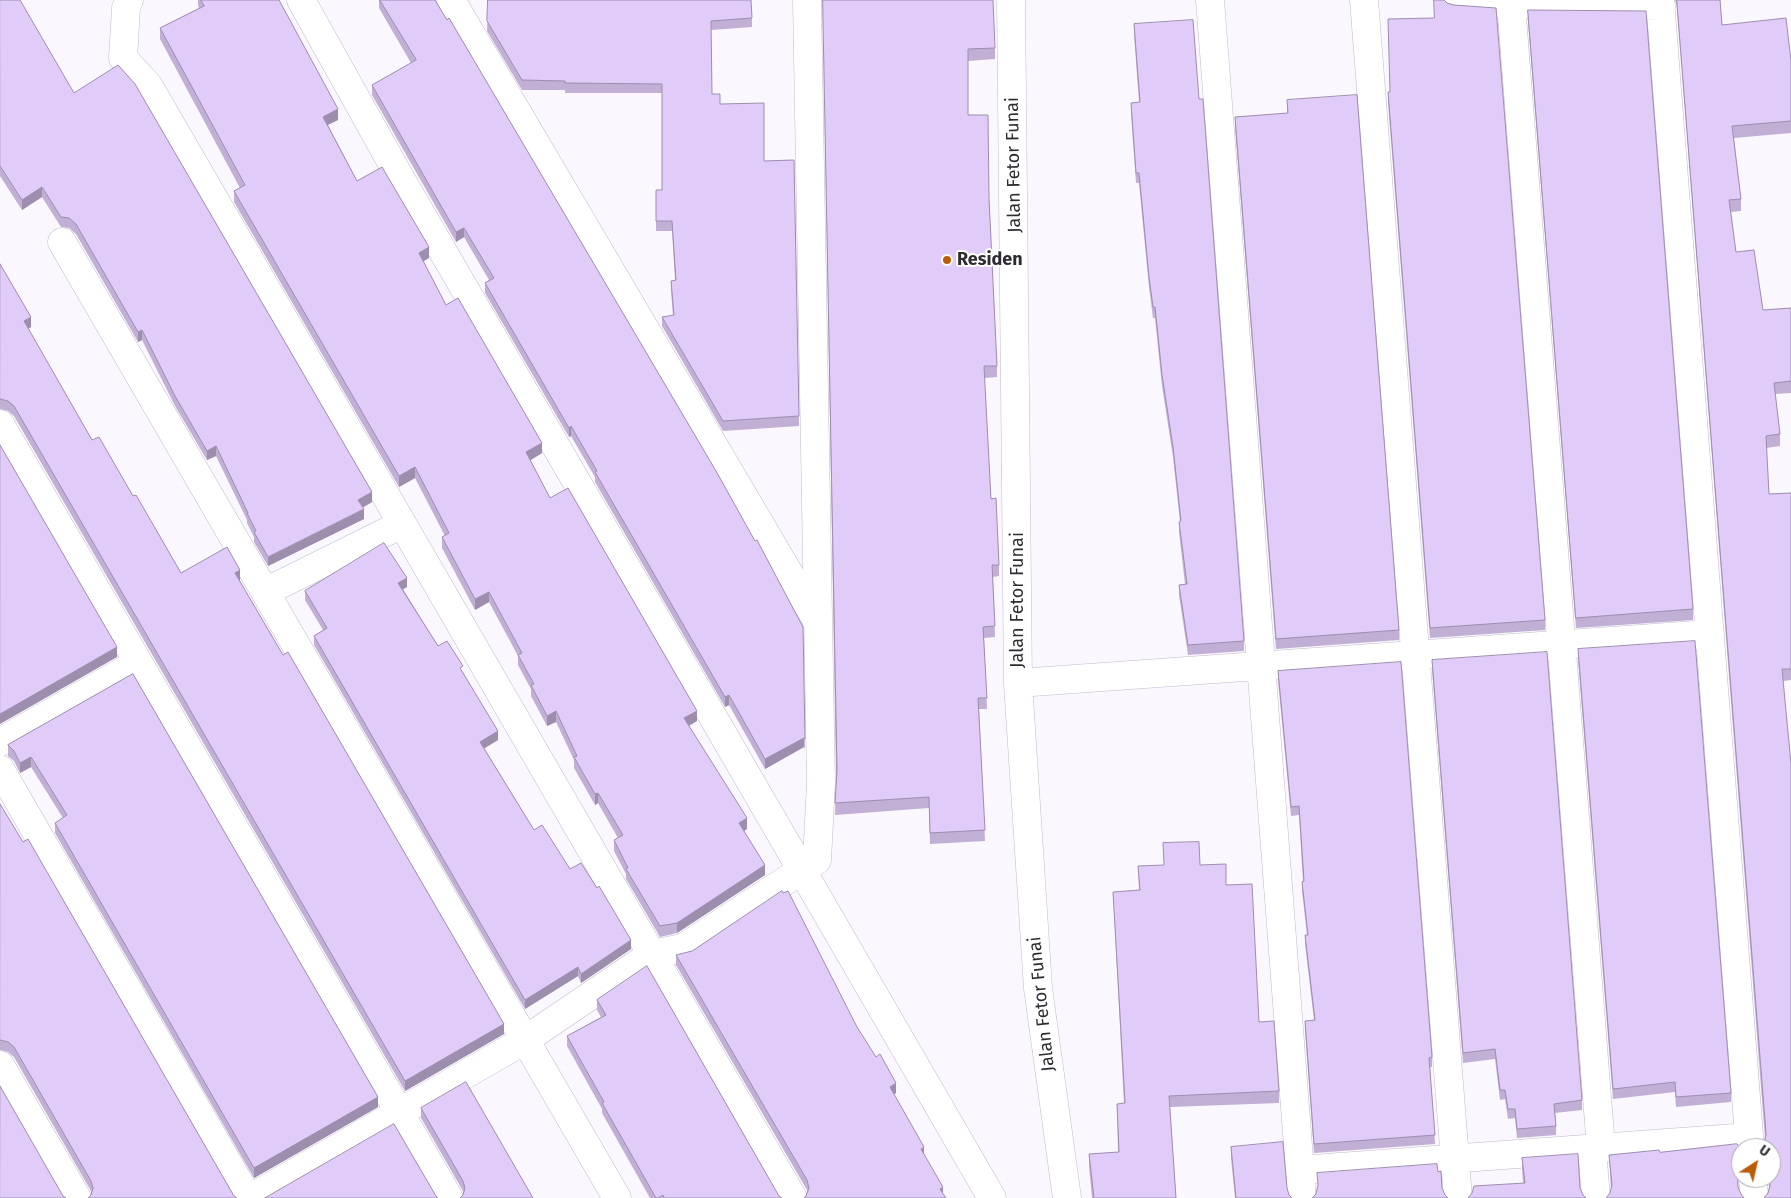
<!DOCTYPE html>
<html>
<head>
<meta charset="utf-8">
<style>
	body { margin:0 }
	#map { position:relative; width:1791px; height:1198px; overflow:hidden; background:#faf7fe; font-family:"Fira Sans",sans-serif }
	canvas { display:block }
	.north { position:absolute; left:1731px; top:1138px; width:50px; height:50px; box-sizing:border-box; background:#fff; border:1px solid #abaaad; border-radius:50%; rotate:35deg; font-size:14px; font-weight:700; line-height:20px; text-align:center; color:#2e2b32 }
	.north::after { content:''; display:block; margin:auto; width:18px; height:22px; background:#ba5d08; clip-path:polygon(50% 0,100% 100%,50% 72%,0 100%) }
</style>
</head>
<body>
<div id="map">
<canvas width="1791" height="1198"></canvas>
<div class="north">U</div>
</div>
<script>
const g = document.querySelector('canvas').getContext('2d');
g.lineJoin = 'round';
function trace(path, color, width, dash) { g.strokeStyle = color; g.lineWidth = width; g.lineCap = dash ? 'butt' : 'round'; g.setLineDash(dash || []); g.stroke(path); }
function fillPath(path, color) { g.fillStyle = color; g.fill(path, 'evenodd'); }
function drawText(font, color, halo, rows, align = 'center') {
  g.font = font + ' "Fira Sans",sans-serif'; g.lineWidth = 4; g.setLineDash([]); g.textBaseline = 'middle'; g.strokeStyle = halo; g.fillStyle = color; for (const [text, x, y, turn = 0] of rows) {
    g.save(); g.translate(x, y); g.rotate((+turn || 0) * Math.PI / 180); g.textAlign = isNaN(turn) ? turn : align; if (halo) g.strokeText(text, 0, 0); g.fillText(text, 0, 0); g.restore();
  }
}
const minor = new Path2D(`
	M129 0 126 8 123 58 148 85 793 1198
	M301 0 398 174 992 1198
	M451 0 816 619
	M1011 0 1018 683 1038 988 1067 1198
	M1210 0 1302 1198
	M1364 0 1458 1198
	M1455 0 1511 4 1661 6
	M1660 0 1750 1148
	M1511 4 1601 1148
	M62 242 617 1198
	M0 424 449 1198
	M265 592 402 524
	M1018 683 1710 634
	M0 742 138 663
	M0 769 248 1198
	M0 1065 77 1198
	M1592 1149 1596 1198
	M1299 1170 1749 1137
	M1753 1178 1754 1198
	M251 1198 525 1040 652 954 683 948 817 860 821 783 807 0`);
trace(minor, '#c2bacc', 29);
trace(minor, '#fff', 28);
fillPath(new Path2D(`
	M0 0 74 93 372 502 362 508 364 519 268 566 254 542V537L247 523V520L216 456 207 460 175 406 142 340 138 342 76 234 69 228 61 227 42 197 22 210 0 176Z
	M198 0H279L338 120 328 125 357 181 429 258 423 261 446 305 542 453 530 460 550 498 697 721 689 726 747 829 744 831 765 875 677 933 660 937 626 879V874L614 851V840L618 838 598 803 595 805 574 768V760L556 722 547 726 531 696V689L518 665V656L489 602 475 610 442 548V537L445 536 415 478 399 487 234 202V191L240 188 160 39V28L199 8 198 5Z
	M379 0H435L803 627 805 749 804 747 765 769 729 705 725 707 595 482V477L571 436 569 437 485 293V283L489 280 464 237 456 242 372 95V85L411 63 379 8Z
	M488 0 752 18V27L711 30 712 94 764 161 794 160 799 426 723 431 662 326V317L673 316 671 290V281L675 280 672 231H656V190H662V93H565V90H522L487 31Z
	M823 0 995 48V59L968 61V115L989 198 997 366V377L984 378 991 499 999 565V576L993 577 995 637 984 638 987 709H979L985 841 930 844 929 808 835 815 836 774Z
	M1675 0H1720L1722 25 1791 61V133L1734 138 1741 199V211L1731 212 1736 252 1763 310 1791 308V393L1775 394 1780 434V446L1766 448 1769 494 1791 493V680L1783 681 1791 1198 1768 1193 1769 1188V1178H1771L1764 1143 1765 1138 1677 6Z
	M1528 10 1693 609V620L1576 628 1528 20Z
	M1434 18 1545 620V630L1430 638 1388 102V92H1390Z
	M1134 24 1199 99 1244 641V651L1188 655 1179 595V585L1185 584 1179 532V522H1180L1173 457 1162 386 1155 318H1153L1149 287 1139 183H1136L1131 113V103L1139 102 1134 35Z
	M1287 100 1399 630V640L1276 649 1235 127V117L1287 113Z
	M0 264 31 327 28 329 92 440 133 496 181 573 240 580 239 581 504 1034 405 1091 14 416 8 411 0 409Z
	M407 587 403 589 438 646 463 672 498 740 484 748 534 830 570 869 631 949 581 983 578 976 525 1009 314 645V636L323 630 305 600V591Z
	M1578 649 1731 1093V1102L1676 1107 1675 1092 1613 1099 1578 659Z
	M1432 660 1582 1100V1110L1555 1113 1556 1126V1135L1517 1138 1515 1118 1508 1119 1505 1099 1500 1100 1495 1059 1463 1063 1432 669Z
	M1278 671 1432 1057V1067H1430L1435 1144 1314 1153 1305 1030V1021L1314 1020 1305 944V935H1307L1302 891V882H1303L1299 815 1291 816 1278 680Z
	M133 674 378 1107 254 1178 55 833V823L63 818 31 767 20 773 14 761 8 756V745Z
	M0 804 234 1196 91 1195V1191L14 1057 8 1052 0 1050Z
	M1200 865 1226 885 1259 1022 1279 1091V1103L1170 1107 1176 1198H1092L1089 1166V1154L1118 1152 1117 1104H1124L1113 892 1139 890 1138 866Z
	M676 955 857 1027 896 1093 894 1094 943 1194 806 1196 807 1193V1190L676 965Z
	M597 1000 779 1196 782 1198H650L602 1113V1109L567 1046V1036L601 1017 597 1010Z
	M421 1108 533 1198 463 1195V1191L421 1118Z
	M1231 1147 1287 1188 1289 1195 1292 1198H1235L1231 1158Z
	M1660 1152 1739 1170 1738 1176V1187L1741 1194 1610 1193 1611 1189 1609 1155Z
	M1522 1158 1580 1188 1583 1195 1523 1183 1522 1169Z`), '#c1afd6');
fillPath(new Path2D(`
	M338 109V120L323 127V117Z
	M42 187V197L22 210V200Z
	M464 228V237L456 242V232Z
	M429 247V258L419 264V253Z
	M31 317V327L24 331V321Z
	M142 330V340L138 342V332Z
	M571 426V436L569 437V428Z
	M542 443V453L526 463V452Z
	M216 446V456L207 460V451Z
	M415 467V478L399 487V476Z
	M372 492V502L358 510V500Z
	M364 509V519L268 566V557Z
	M240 570V580L235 583V573Z
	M407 578V587L398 592V583Z
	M489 592V602L475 610V599Z
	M117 647V657L0 724V714Z
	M729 695V705L725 707V697Z
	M556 711V722L547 726V716Z
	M697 711V721L684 728V718Z
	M498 731V740L480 751V742Z
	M804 738V747L765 769V759Z
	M31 757V767L20 773V763Z
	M598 793V803L595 805V794Z
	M747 818V829L739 834V823Z
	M765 865V875L677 933V923Z
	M631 940V949L581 983V974Z
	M578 967V976L525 1009V1000Z
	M504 1024V1034L405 1091V1081Z
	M896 1083V1093L890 1097V1087Z
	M378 1097V1107L254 1178V1168Z
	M924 1147V1157L921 1149Z
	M1741 1157V1169L1739 1170 1737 1178V1167L1739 1159Z
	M943 1187V1197L940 1189Z`), '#9d8eae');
const building = new Path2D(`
	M0 0H20L74 93 118 65 135 84 372 492 358 500 364 509 268 557 254 532 256 531 247 513H248L216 446 207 451 175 396 142 330 138 332 76 224 69 218 61 217 42 187 22 200 0 166Z
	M201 0H279L338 109 323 117 357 181 382 167 429 247 419 253 446 305 458 298 542 443 526 452 550 498 568 488 697 711 684 718 747 818 739 823 765 865 677 923 660 926 626 869 628 868 614 840 623 835 598 793 595 794 574 757 577 756 556 711 547 716 531 685 534 684 518 655 522 653 489 592 475 599 442 537 449 533 415 467 399 476 234 191 245 185 160 28 204 6Z
	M380 0H435L447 20 449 18 716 471 755 541 757 540 759 544 803 627 805 739 804 738 765 759 729 695 725 697 595 472 597 471 571 426 569 428 485 283 494 278 464 228 456 232 372 85 416 60Z
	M488 0H751L752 18 711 21 712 94H720V104L764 103V161L794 160 799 416 723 421 662 317 674 315 671 281 676 280 672 221H656V190H662V84L565 83V81L522 80 487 21Z
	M823 0H993L995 48 968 49V115H988L989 198 997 366H984L991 499 996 498 999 565H992L995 626 983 627 987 698H978L985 830 930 833 929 797 835 803 837 771Z
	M1434 0H1444L1447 3 1454 5 1496 8 1545 620 1430 628 1388 92H1390L1388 19 1434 18Z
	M1677 0H1720L1722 25 1786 18 1791 61V121L1732 126 1741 199 1729 200 1736 252 1754 250 1763 310 1791 308V381L1774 383 1780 434 1766 436 1769 494 1791 493V669H1782L1791 764V1198H1764L1768 1193 1770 1186 1769 1178H1771V1148H1760L1764 1143 1766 1135Z
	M1528 10 1646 11 1693 609 1576 618Z
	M1193 20 1199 99H1203L1244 641 1188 645 1179 585 1187 584 1179 522 1181 521 1173 447 1162 375 1155 307H1153L1149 277 1139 173H1136L1131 103 1140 102 1134 24Z
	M1357 95 1399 630 1276 639 1235 117 1288 113 1287 100Z
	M0 264 31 317 24 321 92 440 99 437 133 496 136 495 181 573 227 547 240 570 235 573 283 655 288 652 504 1024 405 1081 14 406 8 401 0 399Z
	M0 445 117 647 0 714Z
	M384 543 407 578 398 583 438 646 447 641 463 666 460 668 498 731 480 742 534 830 542 825 570 869 581 863 597 888 599 886 631 940 581 974 578 967 525 1000 314 636 327 628 305 591Z
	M1695 641 1731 1093 1676 1097 1675 1082 1613 1089 1578 649Z
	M1547 652 1582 1100 1554 1104 1556 1126 1517 1129 1515 1109H1508L1505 1090H1500L1495 1049 1463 1053 1432 660Z
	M1401 662 1432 1057 1429 1058 1435 1135 1314 1144 1305 1021 1315 1020 1305 935H1308L1302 882 1304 881 1299 806 1291 807 1278 671Z
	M133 674 378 1097 254 1168 55 823 67 815 31 757 20 763 14 751 8 745Z
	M0 804 23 842 28 839 234 1196 237 1198H88L91 1195 93 1188 91 1181 14 1047 8 1042 0 1040Z
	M1199 842 1200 865 1226 864V885L1252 884 1259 1022 1274 1021 1279 1091 1169 1096 1176 1198H1094L1089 1154 1119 1152 1117 1104 1125 1103 1113 892 1140 890 1138 866 1164 865 1163 843Z
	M782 891 783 893 788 891 857 1027 876 1057 880 1054 896 1083 890 1087 924 1147 921 1149 943 1187 940 1189 946 1198H804L806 1196 809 1188 807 1180 676 955 692 951Z
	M647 966 779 1196 782 1198H664L663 1195 658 1198H656L602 1103 604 1102 567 1036 606 1015 597 1000Z
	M466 1082 533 1198H460L463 1195 465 1188 463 1181 421 1108Z
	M0 1086 63 1196 66 1198H0Z
	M394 1124 436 1196 438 1198H265Z
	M1283 1142 1287 1188 1289 1195 1292 1198H1236L1231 1147Z
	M1737 1144 1741 1148V1157L1739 1159 1737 1167 1738 1187 1741 1194 1744 1198H1606L1610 1193 1612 1185 1609 1155 1659 1150 1660 1152Z
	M1578 1154 1580 1188 1583 1195 1586 1198H1468L1472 1193 1474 1186 1525 1183 1522 1158Z
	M1437 1164 1438 1172 1441 1171 1442 1188 1445 1195 1448 1198H1312L1316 1194 1318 1185 1317 1173Z`);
fillPath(building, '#e0cbf9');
trace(building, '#9d8eae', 1);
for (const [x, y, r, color] of [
	[947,260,5,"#ba5d08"]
]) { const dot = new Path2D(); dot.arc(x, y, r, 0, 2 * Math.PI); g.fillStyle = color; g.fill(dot); trace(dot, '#fff', 2); }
drawText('18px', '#2e2b32', '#fff', [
	["Jalan Fetor Funai",1014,165,-91],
	["Jalan Fetor Funai",1018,600,-90],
	["Jalan Fetor Funai",1042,1004,-96]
]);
drawText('bold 18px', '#2e2b32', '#fff', [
	["Residen",957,260]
], 'left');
</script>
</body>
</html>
